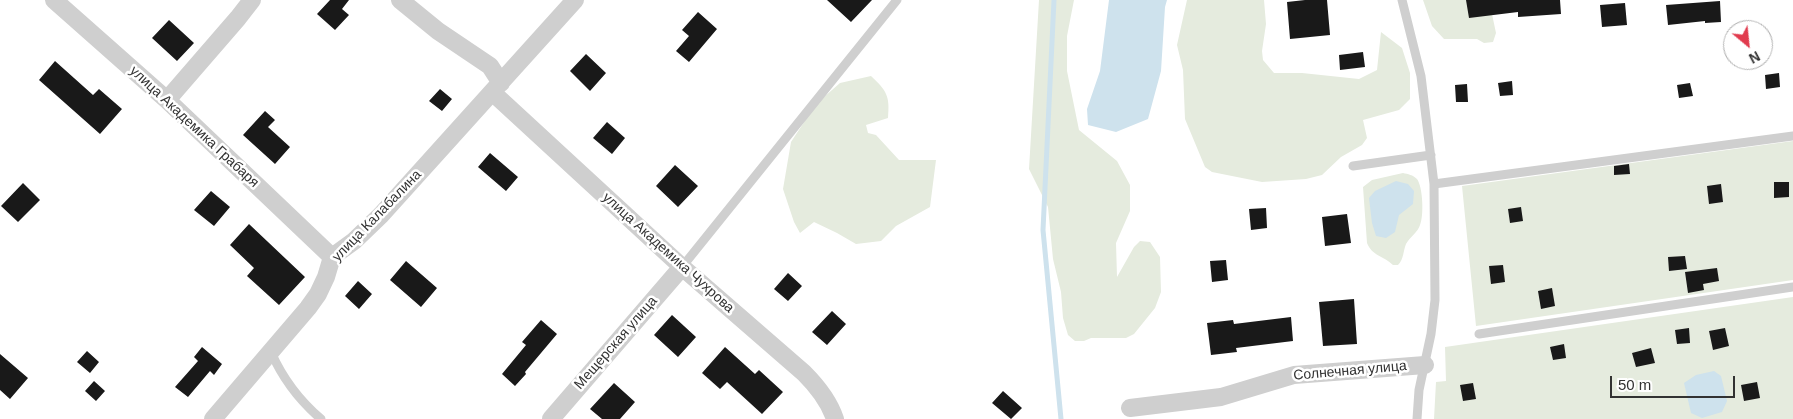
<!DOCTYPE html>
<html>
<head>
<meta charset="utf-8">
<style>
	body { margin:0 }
	#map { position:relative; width:1793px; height:419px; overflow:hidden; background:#fff; font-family:Helvetica,sans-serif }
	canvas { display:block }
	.north { position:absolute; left:1723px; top:20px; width:50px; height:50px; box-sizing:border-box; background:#fff; border:1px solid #adadad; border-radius:50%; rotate:152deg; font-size:14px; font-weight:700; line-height:20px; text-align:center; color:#323232 }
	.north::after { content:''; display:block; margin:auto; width:18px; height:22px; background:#e13b4e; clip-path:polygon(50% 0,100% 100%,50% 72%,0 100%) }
	.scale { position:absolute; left:1610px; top:376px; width:125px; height:22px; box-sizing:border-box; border:2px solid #323232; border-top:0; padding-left:6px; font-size:15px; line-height:18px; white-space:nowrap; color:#323232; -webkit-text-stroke:4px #fff; paint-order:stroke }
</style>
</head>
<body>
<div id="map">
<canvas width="1793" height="419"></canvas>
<div class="north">N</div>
<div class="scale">50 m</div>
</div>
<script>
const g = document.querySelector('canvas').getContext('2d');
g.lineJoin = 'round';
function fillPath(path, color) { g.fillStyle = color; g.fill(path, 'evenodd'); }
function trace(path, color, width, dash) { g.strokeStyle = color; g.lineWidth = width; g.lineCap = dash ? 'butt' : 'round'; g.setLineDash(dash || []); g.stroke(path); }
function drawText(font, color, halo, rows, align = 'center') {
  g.font = font + ' Helvetica,sans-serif'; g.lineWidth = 5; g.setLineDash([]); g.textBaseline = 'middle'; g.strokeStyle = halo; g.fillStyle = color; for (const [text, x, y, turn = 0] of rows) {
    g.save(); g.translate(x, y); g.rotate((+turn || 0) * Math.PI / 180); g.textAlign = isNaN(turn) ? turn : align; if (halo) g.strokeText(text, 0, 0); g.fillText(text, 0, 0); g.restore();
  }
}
fillPath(new Path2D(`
	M1039 0H1074L1067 36V71L1079 130 1117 161 1130 185V211L1116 243 1117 277 1134 247 1140 241 1150 242 1160 257 1161 292 1155 308 1134 334 1126 338H1091L1084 341H1075L1068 335 1063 318 1061 292 1053 259 1048 207 1029 169Z
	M1187 0H1264L1266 24 1262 51 1263 60 1274 73H1302L1359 79 1377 70 1381 32 1402 48 1410 73V99L1399 110 1363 120 1367 138 1362 145 1341 157 1322 175 1306 179 1262 182 1212 172 1205 167 1185 119 1183 70 1177 45Z
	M1423 0H1489L1496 33 1493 42 1484 43 1477 39H1444L1432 26Z
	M871 76C887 91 890 96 888 118L866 125 868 133 876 135 899 160H936L930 207 896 226 881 241 856 244 837 233 814 222 800 233 794 222 783 189 791 142 816 104 840 83Z
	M1793 141V280L1476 326 1462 186Z
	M1403 173C1408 174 1413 175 1417 179 1423 187 1424 216 1420 225 1418 232 1410 237 1406 244 1403 251 1404 259 1398 265H1393C1384 256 1372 256 1367 243L1363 187 1372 180Z
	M1793 297V419H1434L1436 382 1446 381 1445 347Z`), '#e5ebde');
fillPath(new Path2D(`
	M1109 0H1167L1165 7 1161 71 1148 119 1116 132 1088 125 1087 109 1100 71Z
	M1396 181 1408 184 1414 191 1413 204 1399 215 1395 232 1386 238 1376 236 1372 223 1369 198 1375 191Z
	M1714 371 1721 376 1727 401 1722 412 1702 418 1691 413 1684 383 1696 375Z`), '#cee2ed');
trace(new Path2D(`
	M1054 0 1043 230 1061 419`), '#cee2ed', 5);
fillPath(new Path2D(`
	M330 0H349L342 9 349 15 335 30 317 14Z
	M827 0H872L851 22Z
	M1305 0H1327L1330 35 1290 39 1287 2Z
	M1466 0H1560L1561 14 1518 17V12L1469 18Z
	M1720 1 1721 22 1705 23V21L1668 25 1666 5Z
	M1625 3 1627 25 1602 27 1600 5Z
	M698 12 717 29 689 62 676 51 689 36 682 30Z
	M169 20 194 43 177 61 152 38Z
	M1363 52 1365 67 1340 70 1339 55Z
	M586 54 606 73 590 91 570 71Z
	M55 61 93 95 99 89 122 109 100 134 39 80Z
	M1779 73 1780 87 1766 89 1765 75Z
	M1512 81 1513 95 1500 96 1498 83Z
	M1690 83 1693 96 1679 98 1677 85Z
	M1467 84 1468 102H1456L1455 85Z
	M440 89 452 99 442 111 429 101Z
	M265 111 275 120 268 127 290 147 275 164 243 135Z
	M607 122 625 138 612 154 593 138Z
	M490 153 518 177 506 191 478 167Z
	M1629 164 1630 174 1614 175V166Z
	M675 165 698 186 678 207 656 186Z
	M1774 182H1789V197L1774 198Z
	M23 183 40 200 18 222 1 206Z
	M1721 184 1723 202 1709 204 1707 186Z
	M211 191 230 207 214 226 194 210Z
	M1521 207 1523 221 1510 223 1508 209Z
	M1266 208 1267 228 1251 230 1249 209Z
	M1347 214 1351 243 1325 246 1322 217Z
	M249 224 305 277 279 305 247 276 254 268 230 245Z
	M1685 256 1687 269 1669 271 1668 257Z
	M1226 260 1228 280 1212 282 1210 261Z
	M406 261 437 288 421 307 390 280Z
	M1503 265 1505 282 1491 284 1489 266Z
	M1717 268 1719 281 1703 284 1704 290 1688 293 1685 272Z
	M788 273 802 286 788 301 774 289Z
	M358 281 372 294 359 309 345 296Z
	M1552 288 1555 306 1541 309 1538 291Z
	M1354 299 1357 344 1323 346 1319 302Z
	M832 311 846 324 827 345 812 332Z
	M672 315 696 337 678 357 654 335Z
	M1291 317 1293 341 1236 348 1237 352 1211 355 1207 323 1233 320 1234 324Z
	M541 320 557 334 525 372 526 374 515 386 502 374 526 345 522 342Z
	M1689 328 1690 343 1677 344 1675 330Z
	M1725 328 1729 346 1713 350 1709 331Z
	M1564 344 1566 358 1553 360 1550 347Z
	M202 347 222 364 214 375 210 371 188 397 175 387 198 361 194 357Z
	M725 347 755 374 759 370 783 392 762 414 727 382 720 389 702 373Z
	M1651 348 1655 363 1636 367 1632 353Z
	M87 351 99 362 90 373 77 362Z
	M0 354 28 378 10 399 0 390Z
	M94 381 105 391 96 401 85 391Z
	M1757 382 1760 398 1744 401 1741 385Z
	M614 383 635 402 620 419H602L590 409Z
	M1473 383 1476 399 1463 401 1460 385Z
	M1003 391 1022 408 1011 419 992 403Z`), '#191919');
trace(new Path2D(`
	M1402 0 1421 76 1434 184 1435 300 1431 334 1419 390 1417 419
	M1353 166 1431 155
	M1434 184 1793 136
	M682 267 897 0
	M1479 334 1793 287
	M271 352C282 377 300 401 321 419`), '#cfcfcf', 9);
trace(new Path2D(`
	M54 0 167 100 332 257
	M400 0 438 31 490 66 501 83
	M492 92 682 267 804 373C817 386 829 401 835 419
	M167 100 238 18 252 0
	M1130 408 1221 397 1294 375 1425 365
	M213 419 308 308 318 294 326 277 332 257 354 241 381 215 575 0
	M551 419 682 267`), '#cfcfcf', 18);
drawText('14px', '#323232', '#fff', [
	["улица Академика Грабаря",194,127,43],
	["улица Калабалина",377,216,-46],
	["улица Академика Чухрова",668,253,42],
	["Мещерская улица",616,343,-49],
	["Солнечная улица",1350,371,-5]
]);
</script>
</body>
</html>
